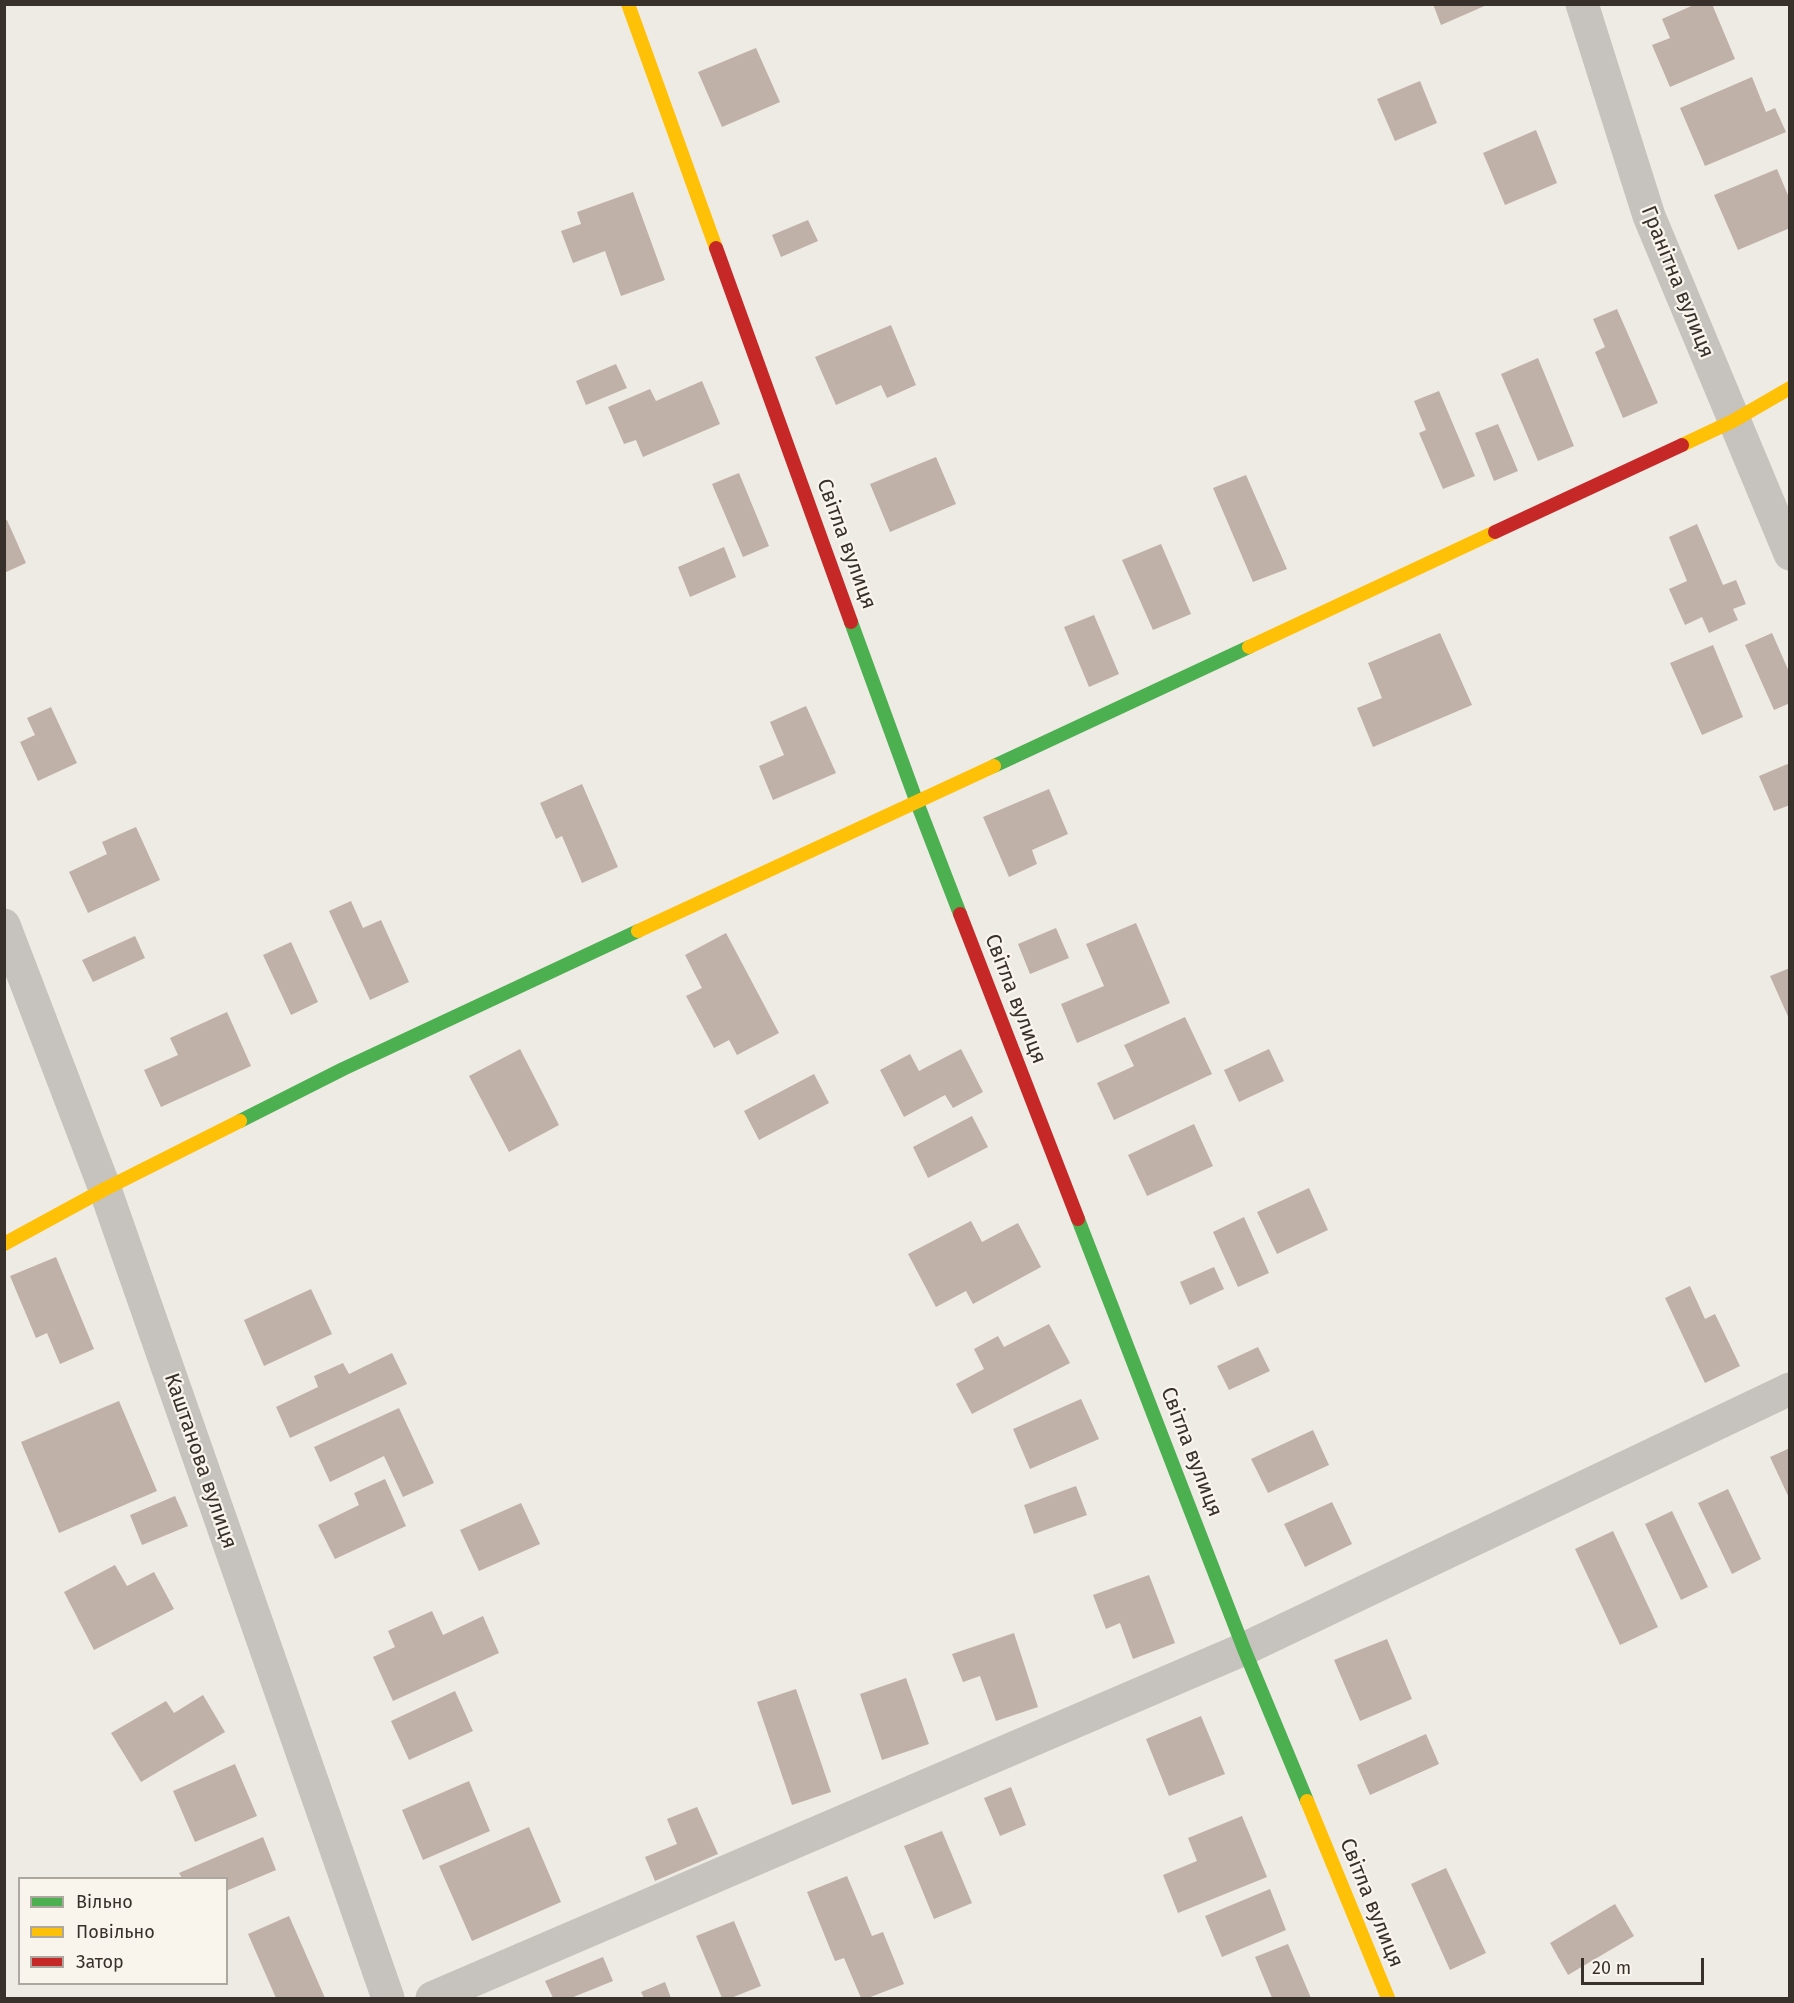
<!DOCTYPE html>
<html>
<head>
<meta charset="utf-8">
<style>
	body { margin:0 }
	#map { position:relative; width:1794px; height:2003px; overflow:hidden; background:#eeeae4; font-family:"Fira Sans",sans-serif }
	canvas { display:block }
	.frame { position:absolute; inset:0; border:6px solid #38312b; pointer-events:none }
	.legend { position:absolute; left:18px; top:1877px; width:210px; height:108px; box-sizing:border-box; background:#f9f5ed; border:2px solid #aca79f; margin:0; padding:8px 10px; list-style:none; font-size:18px; color:#38312b }
	.legend li { display:flex; align-items:center; gap:12px; height:30px }
	.legend b { width:30px; border:2px solid #aca79f }
	.scale { position:absolute; left:1581px; top:1958px; width:123px; height:27px; box-sizing:border-box; border:3px solid #38312b; border-top:0; padding-left:8px; font-size:18px; line-height:21px; white-space:nowrap; color:#38312b; -webkit-text-stroke:4px #f9f5ed; paint-order:stroke }
</style>
</head>
<body>
<div id="map">
<canvas width="1794" height="2003"></canvas>
<div class="frame"></div>
<ul class="legend">
<li><b style="height:8px;background:#4caf50"></b>Вільно</li>
<li><b style="height:8px;background:#ffc107"></b>Повільно</li>
<li><b style="height:8px;background:#c62828"></b>Затор</li>
</ul>
<div class="scale">20 m</div>
</div>
<script>
const g = document.querySelector('canvas').getContext('2d');
g.lineJoin = 'round';
function fillPath(path, color) { g.fillStyle = color; g.fill(path, 'evenodd'); }
function trace(path, color, width, dash) { g.strokeStyle = color; g.lineWidth = width; g.lineCap = dash ? 'butt' : 'round'; g.setLineDash(dash || []); g.stroke(path); }
function drawText(font, color, halo, rows, align = 'center') {
  g.font = font + ' "Fira Sans",sans-serif'; g.lineWidth = 4.5; g.setLineDash([]); g.textBaseline = 'middle'; g.strokeStyle = halo; g.fillStyle = color; for (const [text, x, y, turn = 0] of rows) {
    g.save(); g.translate(x, y); g.rotate((+turn || 0) * Math.PI / 180); g.textAlign = isNaN(turn) ? turn : align; if (halo) g.strokeText(text, 0, 0); g.fillText(text, 0, 0); g.restore();
  }
}
fillPath(new Path2D(`
	M1433 4H1489L1441 25Z
	M1696 4H1712L1735 59 1670 87 1652 45 1670 38 1662 19Z
	M756 48 780 102 722 127 698 72Z
	M1752 77 1766 112 1775 108 1786 132 1705 166 1680 108Z
	M1420 81 1437 123 1395 141 1377 99Z
	M1536 130 1557 183 1505 205 1483 153Z
	M1777 169 1790 200V228L1738 250 1714 195Z
	M633 192 665 280 621 296 605 251 573 263 561 231 581 224 577 212Z
	M808 220 818 241 781 257 772 235Z
	M1617 309 1658 403 1623 418 1595 352 1605 347 1593 319Z
	M891 325 916 385 887 398 881 385 836 405 815 357Z
	M1538 358 1574 446 1538 461 1501 374Z
	M616 364 627 388 586 405 576 381Z
	M702 381 720 424 643 457 636 440 624 444 608 407 650 389 656 401Z
	M1439 391 1475 476 1443 489 1419 433 1426 430 1414 401Z
	M1498 424 1518 471 1494 481 1475 433Z
	M936 457 956 504 890 532 870 484Z
	M739 473 769 546 743 557 712 484Z
	M1246 475 1287 569 1253 582 1213 488Z
	M7 520 26 563 4 573V521Z
	M1697 524 1723 585 1736 580 1746 604 1733 609 1738 620 1709 633 1702 617 1685 625 1669 589 1687 581 1669 537Z
	M1161 544 1191 614 1153 630 1122 560Z
	M724 547 736 577 690 597 678 567Z
	M1094 615 1119 674 1089 687 1064 627Z
	M1440 633 1472 705 1373 747 1357 708 1382 698 1368 663Z
	M1772 633 1790 674V703L1774 710 1745 645Z
	M1713 645 1743 717 1702 735 1670 663Z
	M806 706 836 773 773 800 759 766 784 755 770 722Z
	M51 707 77 763 38 781 20 742 35 735 27 718Z
	M1790 763V805L1774 811 1759 776Z
	M582 784 618 867 582 883 562 836 556 839 540 803Z
	M1049 789 1068 834 1032 850 1037 864 1009 877 983 817Z
	M136 827 160 880 88 913 69 872 107 854 102 842Z
	M351 901 363 928 381 920 409 982 370 1000 329 911Z
	M1136 923 1170 1003 1077 1043 1061 1004 1104 986 1086 944Z
	M1056 928 1069 958 1030 974 1018 944Z
	M726 933 779 1033 737 1055 729 1040 714 1048 686 996 702 988 685 955Z
	M135 936 145 958 93 982 82 960Z
	M291 942 318 1002 291 1015 263 955Z
	M1790 968V1021L1770 976Z
	M227 1012 251 1066 161 1107 144 1070 178 1055 170 1038Z
	M1185 1017 1212 1074 1114 1120 1097 1083 1134 1066 1124 1045Z
	M520 1049 559 1125 509 1152 469 1076Z
	M961 1049 983 1092 953 1108 945 1095 904 1117 880 1070 910 1054 919 1071Z
	M1269 1049 1284 1081 1239 1102 1224 1070Z
	M814 1074 829 1103 759 1140 744 1111Z
	M972 1116 988 1147 928 1178 913 1147Z
	M1194 1124 1213 1166 1147 1196 1128 1155Z
	M1309 1188 1328 1230 1277 1254 1257 1212Z
	M1244 1217 1269 1273 1238 1287 1213 1232Z
	M971 1221 982 1242 1018 1223 1041 1267 973 1304 966 1291 936 1307 908 1254Z
	M56 1257 94 1349 60 1364 47 1333 36 1338 10 1276Z
	M1214 1267 1224 1289 1190 1305 1180 1282Z
	M1690 1286 1705 1319 1715 1314 1740 1366 1705 1383 1665 1298Z
	M311 1289 332 1334 264 1366 244 1320Z
	M1049 1324 1070 1363 972 1414 956 1384 984 1369 974 1349 998 1336 1004 1347Z
	M1258 1347 1270 1371 1229 1390 1217 1366Z
	M392 1353 407 1384 290 1438 276 1407 318 1387 314 1376 343 1363 349 1374Z
	M1081 1399 1099 1439 1030 1469 1013 1429Z
	M119 1401 157 1491 59 1533 21 1442Z
	M399 1408 434 1483 403 1497 384 1456 330 1482 314 1447Z
	M1313 1430 1329 1465 1268 1493 1251 1459Z
	M1790 1448V1500L1770 1457Z
	M385 1479 406 1526 335 1559 318 1525 359 1505 354 1493Z
	M1076 1486 1087 1515 1034 1534 1024 1505Z
	M1728 1489 1761 1559 1732 1574 1698 1503Z
	M175 1496 188 1526 142 1545 130 1515Z
	M1332 1502 1352 1544 1305 1567 1284 1524Z
	M521 1503 540 1544 479 1571 460 1530Z
	M1672 1511 1708 1587 1681 1600 1645 1524Z
	M1613 1531 1658 1627 1620 1645 1575 1549Z
	M115 1565 127 1586 154 1572 174 1609 94 1650 64 1592Z
	M1149 1575 1175 1643 1133 1659 1120 1623 1106 1629 1093 1595Z
	M432 1611 443 1635 483 1616 499 1653 393 1701 373 1657 395 1647 388 1631Z
	M1014 1633 1038 1707 996 1721 980 1676 963 1682 952 1654Z
	M1387 1639 1412 1699 1360 1721 1334 1660Z
	M906 1678 929 1744 882 1760 860 1694Z
	M796 1689 831 1792 792 1805 757 1702Z
	M455 1691 473 1731 409 1760 391 1721Z
	M203 1695 225 1732 141 1782 111 1733 166 1701 174 1713Z
	M1201 1716 1225 1774 1169 1796 1146 1739Z
	M1426 1734 1439 1764 1370 1795 1357 1765Z
	M235 1764 257 1816 195 1842 173 1791Z
	M469 1781 490 1831 423 1860 402 1810Z
	M1011 1787 1026 1825 1000 1836 984 1798Z
	M697 1807 718 1854 655 1881 645 1857 677 1844 667 1819Z
	M1242 1816 1267 1877 1178 1913 1163 1875 1197 1861 1188 1838Z
	M529 1827 561 1902 472 1941 439 1866Z
	M942 1831 972 1903 934 1919 904 1846Z
	M263 1837 276 1870 226 1891V1878H182L179 1873Z
	M1446 1868 1486 1953 1450 1970 1411 1884Z
	M847 1876 872 1936 883 1932 904 1984 868 1998H861L844 1958 835 1961 807 1892Z
	M1270 1889 1286 1930 1222 1957 1205 1916Z
	M1615 1904 1634 1936 1568 1975 1550 1943Z
	M289 1916 325 1998H276L248 1934Z
	M734 1921 761 1986 731 1998H722L696 1936Z
	M1288 1944 1311 1998H1272L1255 1957Z
	M603 1957 613 1981 571 1998H553L545 1981Z
	M665 1982 671 1998H644L641 1992Z`), '#c0b1a8');
trace(new Path2D(`
	M1582 4 1649 216 1790 554
	M4 925 105 1189 388 1998
	M432 1998 1244 1649 1790 1389`), '#c6c2bd', 33);
trace(new Path2D(`
	M851 622 916 800 960 914
	M994 766 1249 647
	M240 1121 343 1069 638 931
	M1078 1219 1244 1649 1307 1801`), '#4caf50', 14);
trace(new Path2D(`
	M628 4 716 248
	M1682 445 1733 421 1790 388
	M1249 647 1495 532
	M638 931 994 766
	M4 1244 105 1189 240 1121
	M1307 1801 1388 1998`), '#ffc107', 14);
trace(new Path2D(`
	M716 248 851 622
	M1495 532 1682 445
	M960 914 1078 1219`), '#c62828', 14);
drawText('21px', '#38312b', '#f9f5ed', [
	["Гранітна вулиця",1677,282,68],
	["Світла вулиця",846,544,70],
	["Світла вулиця",1015,999,69],
	["Світла вулиця",1191,1452,69],
	["Каштанова вулиця",200,1461,71],
	["Світла вулиця",1371,1903,68]
]);
</script>
</body>
</html>
